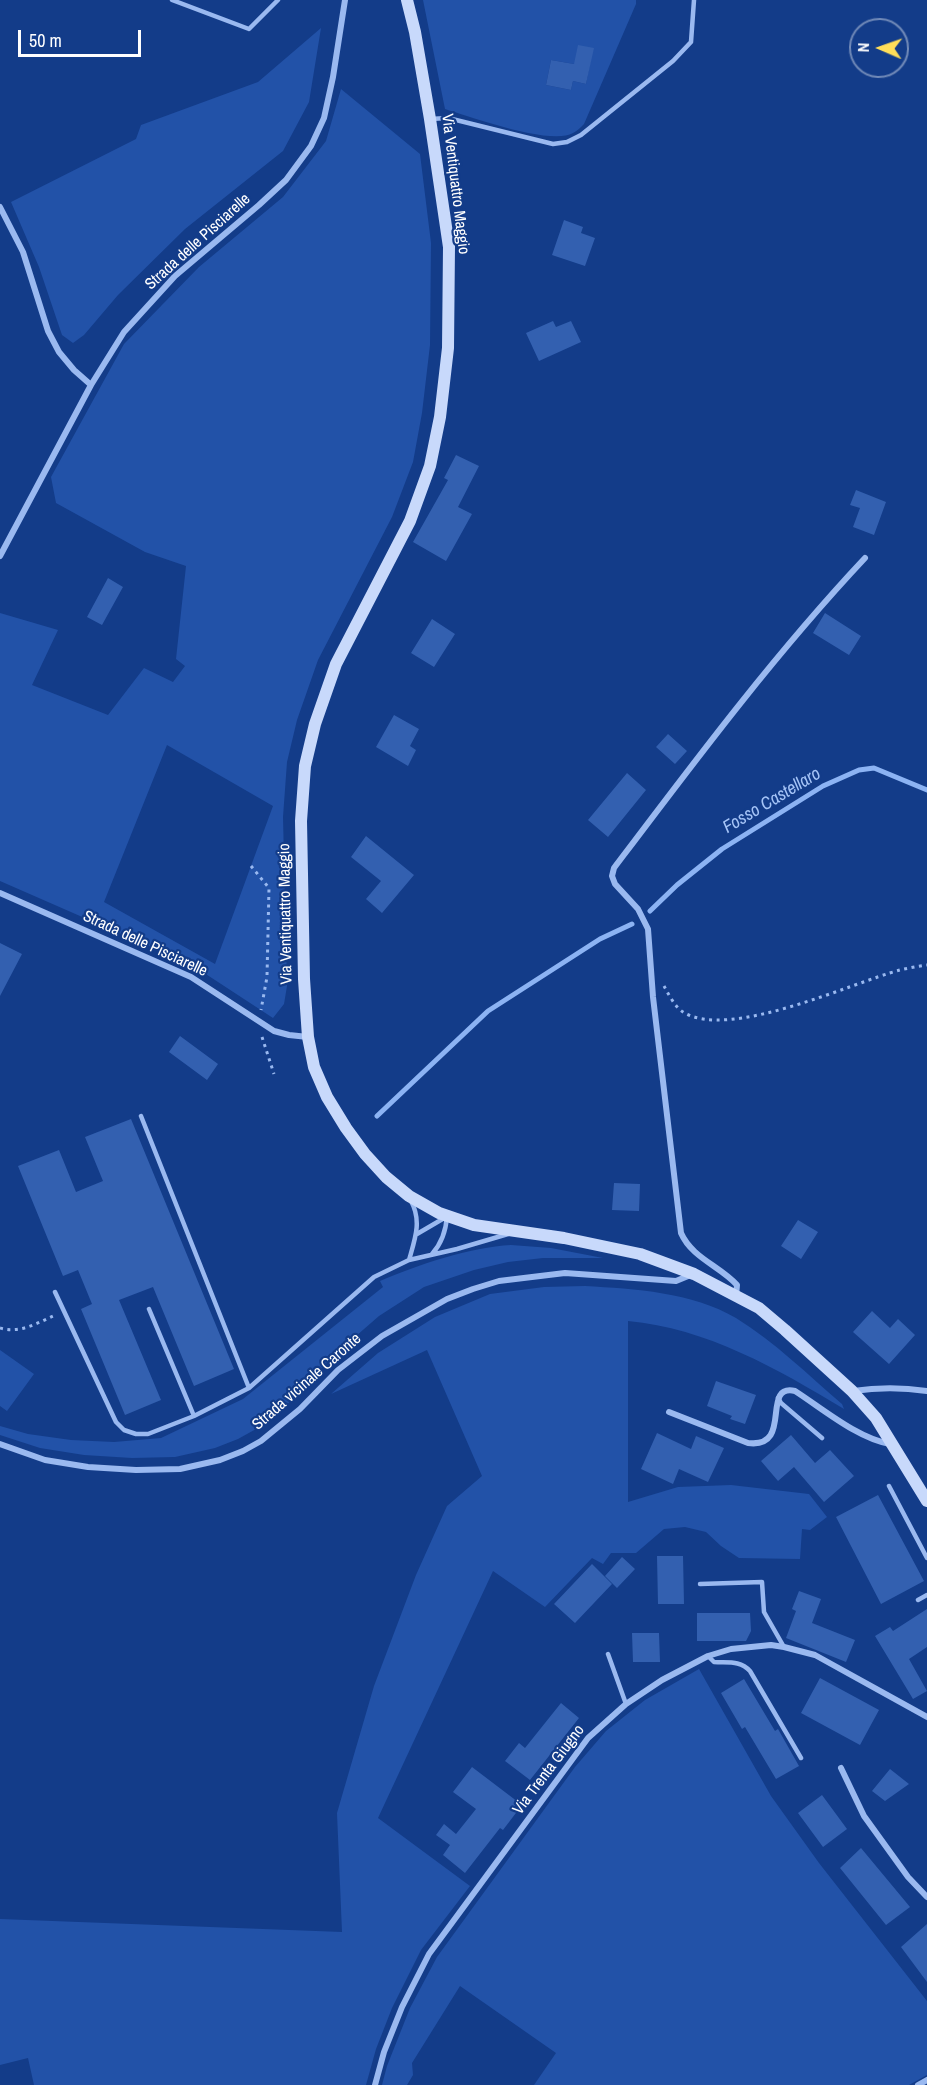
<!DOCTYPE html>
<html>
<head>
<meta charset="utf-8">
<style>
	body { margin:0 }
	#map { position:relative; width:927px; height:2085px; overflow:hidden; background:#133c89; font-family:"Archivo Narrow",sans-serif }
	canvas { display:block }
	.north { position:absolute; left:849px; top:18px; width:60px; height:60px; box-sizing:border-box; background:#133c89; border:2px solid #718ab8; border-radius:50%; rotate:272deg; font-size:16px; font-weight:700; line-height:24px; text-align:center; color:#fff }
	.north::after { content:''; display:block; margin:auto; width:21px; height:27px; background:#ffde59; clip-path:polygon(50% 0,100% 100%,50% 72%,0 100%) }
	.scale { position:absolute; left:18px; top:30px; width:123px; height:27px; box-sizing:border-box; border:3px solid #fff; border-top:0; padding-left:8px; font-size:18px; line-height:21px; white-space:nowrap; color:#fff; -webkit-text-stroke:4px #133c89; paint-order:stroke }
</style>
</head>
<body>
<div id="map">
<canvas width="927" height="2085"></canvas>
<div class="north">N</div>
<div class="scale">50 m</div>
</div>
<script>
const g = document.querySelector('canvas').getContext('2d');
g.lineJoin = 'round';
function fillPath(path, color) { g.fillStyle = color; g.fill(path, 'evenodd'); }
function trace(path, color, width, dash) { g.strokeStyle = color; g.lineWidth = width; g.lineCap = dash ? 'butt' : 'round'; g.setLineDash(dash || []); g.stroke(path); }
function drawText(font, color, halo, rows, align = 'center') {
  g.font = font + ' "Archivo Narrow",sans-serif'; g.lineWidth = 4.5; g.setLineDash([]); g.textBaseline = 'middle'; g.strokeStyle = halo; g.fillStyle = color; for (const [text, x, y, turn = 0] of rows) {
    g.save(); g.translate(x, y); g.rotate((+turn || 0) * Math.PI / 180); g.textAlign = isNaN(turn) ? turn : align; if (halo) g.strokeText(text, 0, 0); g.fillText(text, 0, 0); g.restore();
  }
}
fillPath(new Path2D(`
	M423 0H636V4L584 124C581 127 577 131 573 133 551 146 471 117 445 109ZM593 48 586 84 573 81 571 90 546 85 551 60 574 64Z
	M321 28 309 102 283 151 185 229 118 295 84 335 73 343 62 335 39 267 11 202 136 139 141 125 258 82Z
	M341 89 420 154 431 243 430 345 422 413 413 462 392 517 318 660 297 720 287 762 283 817 287 986 284 1004 273 1018 192 965 0 881V613L58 630 32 685 108 715 144 668 173 682 185 666 176 659 186 566 145 552 56 503 51 477 124 344 199 267 283 197 326 141ZM167 745 273 806 215 964 104 902Z
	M511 1245 551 1248 603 1258H543L508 1262 474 1270 424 1287 379 1316 333 1356 296 1397 256 1429 238 1439 215 1448 175 1457 132 1458 84 1455 40 1448 0 1435V1426L28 1434 71 1440 114 1442 161 1438 243 1399 383 1287 380 1281C417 1265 471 1247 511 1245Z
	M585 1286C635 1289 692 1292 736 1318 775 1342 808 1375 842 1404L844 1409C778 1369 706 1328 628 1321V1502L678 1487 731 1485 809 1494 827 1517 810 1530 802 1529 800 1559 739 1558 721 1546 706 1532 685 1527 664 1529 636 1553H611L603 1564 592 1558 545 1607 493 1571 378 1818 470 1886 421 1950 392 2008 376 2049 366 2085H34L28 2058 0 2065V1919L342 1932 337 1813 374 1686 416 1575 447 1506 482 1476 427 1350 331 1394 378 1353 435 1317 490 1294 544 1287Z
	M0 1350 34 1374 7 1411 0 1406Z
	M699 1669 771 1796 819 1863 927 2001V2075L909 2085H534L556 2053 460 1986 412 2063 413 2075 407 2085H382L387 2066 410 2008 437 1957 575 1767 606 1731 645 1700Z`), '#2252a8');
trace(new Path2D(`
	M650 911 677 885 722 849 823 786 859 770 874 768 927 790
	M377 1116 488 1011 600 939 632 924`), '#8cb3f3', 5);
fillPath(new Path2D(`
	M578 45 594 48 586 84 573 81 571 90 546 85 551 60 574 64Z
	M564 220 583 227 581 233 595 238 585 266 552 255Z
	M553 321 556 327 571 321 581 342 539 361 526 333Z
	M456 455 479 466 458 507 472 514 446 561 413 542 448 480 444 478Z
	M856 490 886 502 874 535 853 527 860 508 850 505Z
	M108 578 123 587 102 625 87 617Z
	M825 613 861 636 849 655 813 633Z
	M432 619 455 634 434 667 411 653Z
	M394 715 419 729 410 746 416 750 408 766 376 747Z
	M668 734 687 751 675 764 656 747Z
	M627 773 646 790 608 837 588 820Z
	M366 836 414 875 382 913 366 899 381 881 351 857Z
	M0 943 22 954 0 996Z
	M180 1036 218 1064 207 1080 169 1052Z
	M131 1119 234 1369 194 1386 153 1287 119 1300 161 1400 125 1415 81 1309 92 1304 78 1270 63 1276 18 1166 59 1150 76 1192 103 1181 85 1137Z
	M614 1183 640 1184 639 1211 612 1210Z
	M798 1220 818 1232 801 1259 781 1246Z
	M872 1311 890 1328 898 1319 915 1335 889 1364 853 1332Z
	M716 1381 756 1395 745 1424 730 1419 732 1416 707 1406Z
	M657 1433 691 1449 696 1436 724 1448 708 1482 679 1469 673 1484 641 1469Z
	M791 1435 815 1463 830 1450 854 1476 824 1502 794 1467 778 1481 761 1461Z
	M878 1495 924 1581 881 1604 836 1517Z
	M657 1556H683L684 1604H658Z
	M622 1557 635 1569 617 1588 605 1576Z
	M592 1564 612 1584 575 1623 554 1604Z
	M799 1591 821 1599 812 1623 855 1640 846 1662 786 1638 796 1611 792 1609Z
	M927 1609V1647L909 1659 927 1691 913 1699 875 1636 890 1627 893 1631Z
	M697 1613H750L751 1631 746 1641H697Z
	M632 1633H659L660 1662H633Z
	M820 1678 879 1710 860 1745 801 1713Z
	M744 1679 775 1731 778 1729 799 1766 776 1779 745 1727 742 1729 721 1693Z
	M561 1703 579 1718 530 1780 505 1761 519 1743 525 1748Z
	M472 1767 522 1805 503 1830 500 1828 465 1873 443 1855 450 1845 436 1835 444 1824 456 1834 476 1809 453 1792Z
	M890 1769 909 1784 885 1801 872 1791Z
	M822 1795 847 1829 823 1847 798 1813Z
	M861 1848 910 1907 886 1925 840 1868Z
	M927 1924V1982L901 1947Z`), '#3360b0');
trace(new Path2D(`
	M251 866 269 888 267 977 261 1010
	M664 986C669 995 675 1007 683 1012 729 1041 851 983 900 970 909 968 918 966 927 965
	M262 1037 274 1074
	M0 1328C19 1334 38 1323 55 1315`), '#9ab9f0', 3, [3, 4.5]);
trace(new Path2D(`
	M172 0 249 29 278 0
	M430 119 448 118 553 144 567 142 581 135 673 61 691 42 694 0
	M141 1116 249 1388
	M417 1234 446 1217
	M432 1254C442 1243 446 1231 447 1216
	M409 1260C415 1239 422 1221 411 1201
	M55 1292 116 1422 124 1430 136 1434H148L194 1416 249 1388 374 1277 409 1260 457 1249 508 1234
	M149 1309 194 1416
	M778 1398 781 1403 822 1438
	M889 1486 927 1558
	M700 1584 762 1582 764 1612 784 1647
	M918 1600 927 1595
	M608 1654 626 1704
	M708 1656 714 1662C728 1663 740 1660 750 1671L801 1758`), '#9ab9f0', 4.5);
trace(new Path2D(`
	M0 207 23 252 48 331 59 352 74 370 91 385
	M0 556 91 385 124 332 175 276 259 205 286 180 311 146 324 118 333 77 345 0
	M0 893 191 977 274 1031 289 1035 308 1037
	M736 1296 737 1285C720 1266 692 1258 681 1233L653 997 648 929 638 909 615 884 612 876 614 868C694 762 774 655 865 558
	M853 1391C879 1387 901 1387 927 1391
	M669 1412 748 1443C794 1449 760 1383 795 1391 823 1409 857 1438 890 1444
	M0 1444 45 1460 88 1467 136 1470 180 1469 220 1460 243 1451 261 1441 300 1409 338 1370 382 1336 447 1299 473 1289 499 1281 565 1273 676 1281 693 1274
	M841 1768 864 1816 908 1877 927 1897
	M375 2085 384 2052 402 2007 429 1954 588 1738 626 1704 662 1680 708 1656 731 1649 771 1645 784 1647 815 1655 927 1717
	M918 2085 927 2080`), '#9ab9f0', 6);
trace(new Path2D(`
	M407 0 415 32 430 119 449 247 448 348 440 417 430 466 410 521 336 664 315 724 305 766 301 821 304 979 308 1037 314 1067 327 1097 346 1128 365 1154 386 1177 409 1196 439 1213 474 1225 564 1238 640 1254 694 1274 759 1308 785 1330 852 1391 876 1418 927 1501`), '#c8d9fb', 12);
drawText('16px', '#fff', '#133c89', [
	["Via Ventiquattro Maggio",455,184,83],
	["Strada delle Pisciarelle",198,242,-42],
	["Via Ventiquattro Maggio",286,914,-91],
	["Strada delle Pisciarelle",145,944,25],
	["Strada vicinale Caronte",307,1382,-41],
	["Via Trenta Giugno",549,1770,-53]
]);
drawText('italic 18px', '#a5c4f7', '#133c89', [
	["Fosso Castellaro",772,801,-31]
]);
</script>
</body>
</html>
